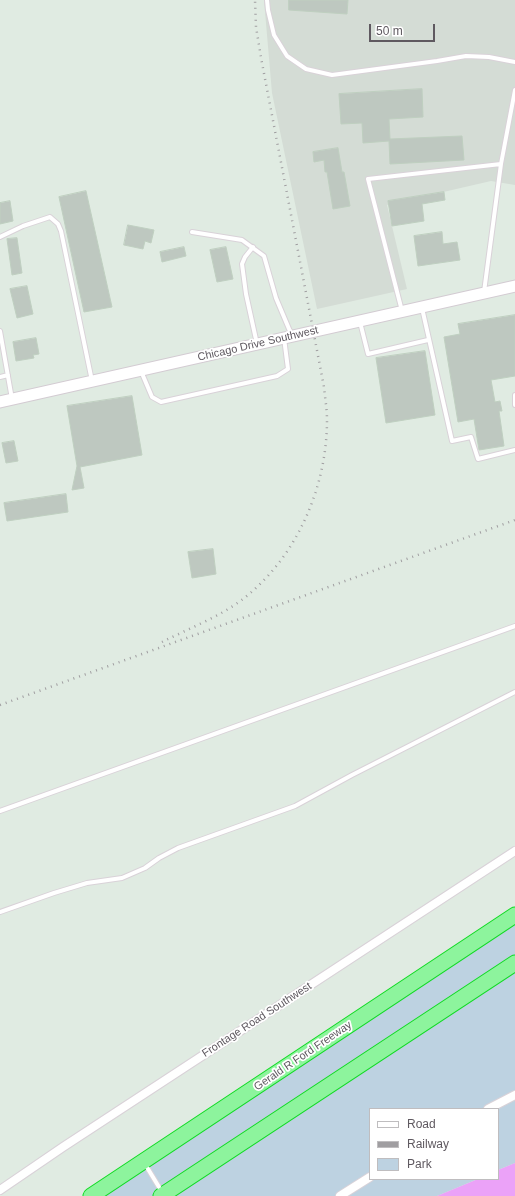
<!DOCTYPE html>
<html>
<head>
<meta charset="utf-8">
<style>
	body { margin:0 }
	#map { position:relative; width:515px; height:1196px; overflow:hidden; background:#e0ebe2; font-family:Helvetica,sans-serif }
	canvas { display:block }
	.legend { position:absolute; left:369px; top:1108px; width:130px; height:72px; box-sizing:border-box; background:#fff; border:1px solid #bfbdbf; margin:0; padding:5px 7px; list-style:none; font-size:12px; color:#5f5960 }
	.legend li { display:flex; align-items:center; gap:8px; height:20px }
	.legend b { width:20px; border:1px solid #bfbdbf }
	.scale { position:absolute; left:369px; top:24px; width:66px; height:18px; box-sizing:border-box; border:2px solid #5f5960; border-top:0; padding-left:5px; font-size:12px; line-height:14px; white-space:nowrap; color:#5f5960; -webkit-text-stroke:3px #fff; paint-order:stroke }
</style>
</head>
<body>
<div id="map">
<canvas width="515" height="1196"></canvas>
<ul class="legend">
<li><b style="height:5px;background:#fff"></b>Road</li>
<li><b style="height:5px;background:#a09ea1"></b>Railway</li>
<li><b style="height:11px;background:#bdd2e1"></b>Park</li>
</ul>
<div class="scale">50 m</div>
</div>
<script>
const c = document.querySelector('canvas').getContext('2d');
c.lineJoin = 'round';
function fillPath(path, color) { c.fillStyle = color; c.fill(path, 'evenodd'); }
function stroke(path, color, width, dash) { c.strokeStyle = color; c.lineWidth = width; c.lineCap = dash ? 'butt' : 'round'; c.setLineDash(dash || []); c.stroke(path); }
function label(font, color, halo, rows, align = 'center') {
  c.font = font + ' Helvetica,sans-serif'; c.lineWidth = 3.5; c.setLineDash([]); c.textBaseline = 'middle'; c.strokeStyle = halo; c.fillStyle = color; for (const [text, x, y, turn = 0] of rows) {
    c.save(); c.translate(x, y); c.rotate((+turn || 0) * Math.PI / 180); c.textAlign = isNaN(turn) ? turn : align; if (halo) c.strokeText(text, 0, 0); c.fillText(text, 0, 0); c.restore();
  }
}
const industrial = new Path2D(`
	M264,0h251v185l-24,-4 -104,24 20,84 -90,20 -45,-216z`);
const green = new Path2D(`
	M515,915v248l-17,7v-61h-128v70h108l-41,17h-346z`);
const water = new Path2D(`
	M515,1163v33h-78l41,-17h20v-9z`);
const building = new Path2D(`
	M289,0h59l-1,14 -58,-4z
	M422,89l1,28 -34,2 1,20 72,-3 2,24 -74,4 -1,-23 -26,2 -1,-20 -21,1 -2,-30z
	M338,148l4,24h2l6,34 -17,3 -6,-37h-2l-1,-12 -10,2 -1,-10z
	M86,191l26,116 -28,5 -25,-115z
	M444,192l1,8 -23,4 2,17 -32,5 -4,-25z
	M10,201l3,20 -13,3v-21z
	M128,225l26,5 -3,13 -6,-2 -2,8 -19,-4z
	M442,232l1,12 14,-2 3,18 -42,6 -4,-30z
	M17,238l5,35 -10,2 -5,-36z
	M184,247l2,9 -24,6 -2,-10z
	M226,247l7,32 -16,3 -7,-32z
	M27,286l6,28 -16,4 -7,-29z
	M515,315v61l-24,4 4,22 5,-1 2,10h-3l5,35 -25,4 -5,-31 -16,3 -14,-85 16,-3 -2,-10z
	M36,338l3,16 -6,1 1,3 -18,3 -3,-19z
	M425,351l10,64 -49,8 -10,-65z
	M132,396l10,59 -62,12 4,21 -12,2 5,-24 -10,-60z
	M14,441l4,20 -12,2 -4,-20z
	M66,494l2,18 -61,9 -3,-18z
	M213,549l3,25 -24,4 -4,-26z`);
const lane = new Path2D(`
	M267,0l1,10 6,25 13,21 19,13 26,6 105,-14 29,-5 23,1 26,5
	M501,164l14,-74
	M192,232l50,8 22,16 12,42 16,38
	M0,237l23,-11 27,-9 8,7 3,7 31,150
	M253,247l-8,10 -3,7 4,30 11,50
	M422,308l30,133 19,-4 7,22 37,-9
	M402,311l-34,-132 133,-15 -17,128
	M360,322l8,32 60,-14
	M0,331l12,68
	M141,371l11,26 9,5 116,-26 11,-7 -4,-31
	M0,377l8,-2
	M515,395v10
	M0,811l515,-185
	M0,912l54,-19 33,-10 35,-5 23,-10 14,-10 19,-10 117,-42 57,-31 163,-83
	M145,1164l17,28`);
const street = new Path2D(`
	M488,1109l27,-14
	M0,1190l63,-43 452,-296
	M340,1196l30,-19`);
const secondary = new Path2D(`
	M0,402l515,-116`);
const highway = new Path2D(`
	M91,1196l424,-281
	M161,1196l354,-233`);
const rail = new Path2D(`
	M162,642c26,-13 59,-26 81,-43 54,-42 84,-112 84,-179 0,-11 -2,-22 -3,-33l-62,-324 -6,-36 -1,-27
	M0,705l515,-185`);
const streetNames = [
	["Chicago Drive Southwest",258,344,-13],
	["Frontage Road Southwest",257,1020,-33],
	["Gerald R Ford Freeway",303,1056,-34]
];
fillPath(industrial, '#d4dcd5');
fillPath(green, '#bdd2e1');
fillPath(water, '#eba2f8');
fillPath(building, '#bec8c0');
stroke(building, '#bfcfc0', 1);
stroke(lane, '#d9d2d8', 6);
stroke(street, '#d9d2d8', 10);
stroke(secondary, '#d3cbd2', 13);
stroke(highway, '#10da23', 17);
stroke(lane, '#fff', 4);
stroke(street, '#fff', 8);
stroke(secondary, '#fff', 11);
stroke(highway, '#8df49d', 15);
stroke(rail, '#a09ea1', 2.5, [1, 5]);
label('11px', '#5f5960', '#fff', streetNames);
</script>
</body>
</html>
